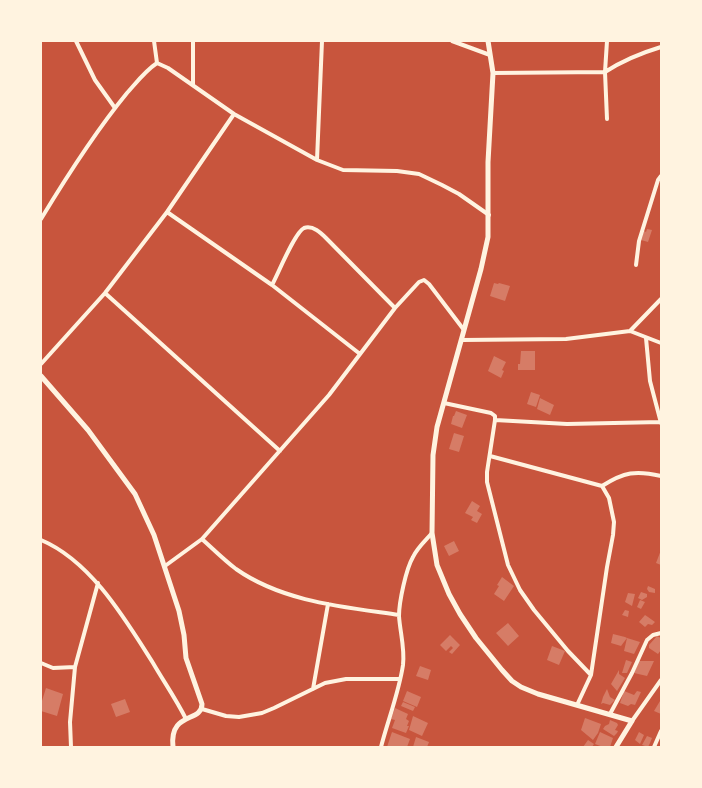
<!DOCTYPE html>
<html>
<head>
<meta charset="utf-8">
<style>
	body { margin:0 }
	#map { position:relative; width:702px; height:788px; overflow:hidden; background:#c8553d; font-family:Lora,serif }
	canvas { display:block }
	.frame { position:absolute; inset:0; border:42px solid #fff3e0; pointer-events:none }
</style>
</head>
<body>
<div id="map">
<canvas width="702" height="788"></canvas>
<div class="frame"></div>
</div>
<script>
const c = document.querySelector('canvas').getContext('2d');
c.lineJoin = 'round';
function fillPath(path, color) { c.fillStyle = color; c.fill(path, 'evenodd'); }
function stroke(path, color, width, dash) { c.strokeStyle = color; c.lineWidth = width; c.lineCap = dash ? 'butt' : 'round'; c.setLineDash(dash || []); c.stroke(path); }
const building = new Path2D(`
	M647,229l5,1 -4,12 -7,-2 3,-9 2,1z
	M494,283l4,1 1,-1 11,3 -5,15 -15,-5z
	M521,351h14v19h-17v-6h2z
	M494,356l12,6 -4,8 2,1 -3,7 -13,-7z
	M531,392l9,3 -4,12 -9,-3z
	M540,398l14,7 -4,10 -13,-6z
	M456,411l11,4 -5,13 -11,-4 2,-8h1z
	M454,433l10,3 -5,16 -10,-3z
	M472,501l8,5 -3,5 5,3 -5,9 -6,-3 2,-3 -8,-4z
	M454,541l5,10 -10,5 -5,-10z
	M661,550v15l-5,-2z
	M502,577l12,9 -10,15 -10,-7 5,-8 -2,-1z
	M648,586l7,3v4l-6,-1 -2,-3z
	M641,592l6,2v3l-5,3 -4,-2z
	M628,593l7,1 -3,12 -7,-4z
	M640,600l5,2 -4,7 -4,-2z
	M625,610l4,1 -1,6 -6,-2z
	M645,615l3,2 7,5 -3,3 -4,-1 -3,3 -6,-5z
	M508,623l11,13 -11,10 -12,-13z
	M613,634l12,3 2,1 -6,8 -10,-3z
	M450,635l10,10 -8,9 -3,-2 4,-4 -2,-2 -5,5 -6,-6z
	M657,636l4,2v12l-3,4 -9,-6v-3z
	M627,638l13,4 -6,12 -10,-3z
	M552,646l13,5 -6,14 -12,-5z
	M626,660l6,2 -5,11h-5z
	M639,661h15l-7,15 -13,-3z
	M420,666l11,4 -3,10 -12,-4z
	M619,670v4l6,4 -8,13 -6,-7z
	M46,688l17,6 -6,22 -16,-5v-7z
	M607,689l3,8 5,3 -5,5 -7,-2 -2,1 2,-7z
	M407,691l14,6 -4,10 -14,-6z
	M624,691l10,4 3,-4 4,1 -6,13 -4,-1 -3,2 -8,-3z
	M125,699l5,13 -14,5 -5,-13z
	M660,701h1v13l-7,-3z
	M403,702l12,5 -2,4 -12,-5z
	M395,708l13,6 -2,5 3,2 -2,5h2l-3,7 -14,-5 3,-8 -4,-1z
	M413,716l15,7 -6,13 -13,-6z
	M585,718l16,6 -3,9 -5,7 -12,-10z
	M610,720l7,3 1,2 -3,5 3,1 -1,2 -3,3 -11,-7 2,-3 4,-2z
	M392,732l18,7 -3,8h-20z
	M600,732l13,6 -3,9h-7l-8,-3z
	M639,732l5,3 -4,9 -5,-4z
	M647,736l5,2 -2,5 -2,4 -6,-2z
	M416,737l13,5 -2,5h-14z
	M588,740l6,4 -2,3h-9z`);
const minor = new Path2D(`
	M76,41l19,39 20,28
	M154,41l3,22
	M452,41l38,14
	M605,72c17,-11 36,-19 56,-25
	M605,72l2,-31
	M493,73l112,-1 2,47
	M193,85v-44
	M317,160l5,-119
	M167,212l105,73 88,69
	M41,219c26,-43 54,-87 86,-126 9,-10 18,-22 30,-30l11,5 66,46 83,46 26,10 54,1 22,3 23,11 17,9 30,21
	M636,265l3,-24 19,-61 3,-4
	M272,285c6,-11 23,-53 32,-57 9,-3 17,5 22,10l69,70
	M105,293l175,158
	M630,331l31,-32
	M646,338l4,43 11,42
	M462,340l104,-1 64,-8 31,12
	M41,364l64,-71 62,-81 67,-98
	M444,403l47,10 4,3v4l-8,52v10l21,83 12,25 14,20 34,41 23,24
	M495,420l72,4 94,-2
	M490,456l112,30c22,-14 34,-16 59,-10
	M202,539c11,10 22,21 34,30 47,33 108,38 163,46
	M41,540c50,21 84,79 112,123 11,19 23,36 33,56
	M165,566l37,-27 127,-144 66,-87 24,-26 5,-2 5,4 35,46
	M41,663l12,5 22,-1 23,-84
	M313,689l15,-85
	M577,705l14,-30 16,-108 6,-32 1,-13 -5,-24 -7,-12
	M202,709l24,7 13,1 23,-4 12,-5 51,-25 21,-4h54
	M610,714l22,-41 15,-33 6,-5 8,-2
	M632,721l29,-41
	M71,747l-1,-25 5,-55
	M381,747c7,-27 18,-55 22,-82 2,-17 -3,-33 -4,-49 0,-14 7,-47 14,-59 4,-9 12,-16 19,-24
	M654,747l7,-16`);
const tertiary = new Path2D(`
	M488,41l5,32 -5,89v75l-7,32 -44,158 -4,28 -1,78 5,32 12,29 11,20 16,24 26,32 10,11 9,6 17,7 94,27 -16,26
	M41,376l47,54 47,64 19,41 25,76 5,24 2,23 16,46c0,19 -33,7 -29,43`);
fillPath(building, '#d67c66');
stroke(minor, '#fff3e0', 4);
stroke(tertiary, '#fff3e0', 5);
</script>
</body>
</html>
